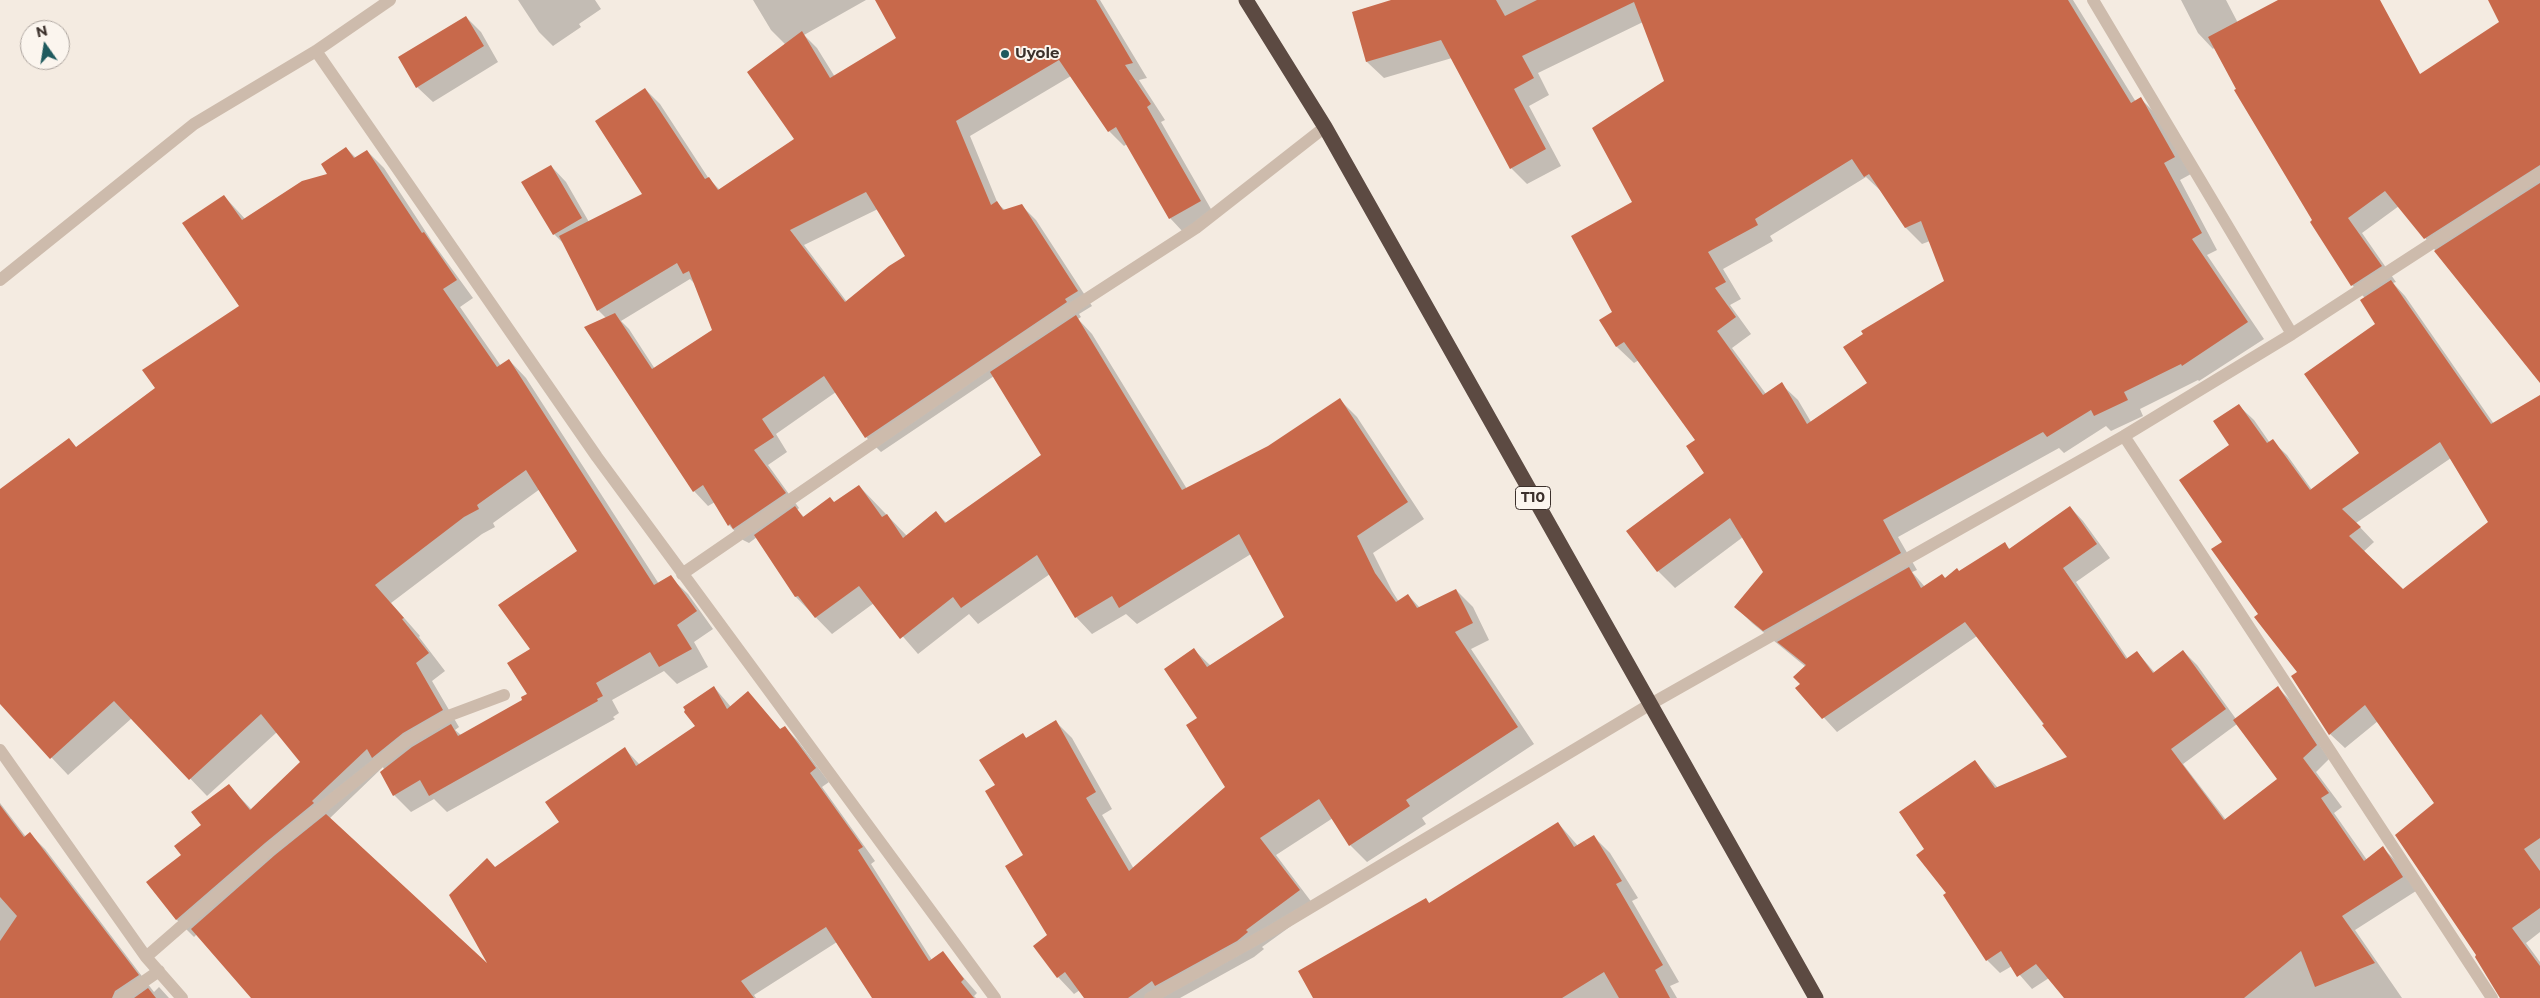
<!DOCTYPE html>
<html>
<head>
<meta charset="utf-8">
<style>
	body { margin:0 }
	#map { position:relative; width:2540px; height:998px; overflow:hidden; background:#f4ebe1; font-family:Montserrat,sans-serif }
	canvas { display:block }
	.north { position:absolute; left:20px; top:20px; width:50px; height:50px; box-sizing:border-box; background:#fbf5ee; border:1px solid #aea6a0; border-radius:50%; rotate:347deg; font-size:14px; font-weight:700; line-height:20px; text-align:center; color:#3b302b }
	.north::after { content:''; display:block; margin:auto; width:18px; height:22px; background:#1f5a5e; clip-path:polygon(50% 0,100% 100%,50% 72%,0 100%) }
</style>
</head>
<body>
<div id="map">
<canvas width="2540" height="998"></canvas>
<div class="north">N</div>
</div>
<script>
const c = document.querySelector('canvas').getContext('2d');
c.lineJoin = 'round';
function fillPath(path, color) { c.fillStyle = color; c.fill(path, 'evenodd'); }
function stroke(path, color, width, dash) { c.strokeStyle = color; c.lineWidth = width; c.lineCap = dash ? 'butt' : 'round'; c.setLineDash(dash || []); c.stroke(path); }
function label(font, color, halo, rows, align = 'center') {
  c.font = font + ' Montserrat,sans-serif'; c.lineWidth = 4; c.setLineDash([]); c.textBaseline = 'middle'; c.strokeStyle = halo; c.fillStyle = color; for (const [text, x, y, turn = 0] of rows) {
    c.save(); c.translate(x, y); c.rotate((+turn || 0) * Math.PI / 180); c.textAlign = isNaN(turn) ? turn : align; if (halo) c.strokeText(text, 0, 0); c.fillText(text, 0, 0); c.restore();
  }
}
const shadow = new Path2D(`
	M518,0h77l6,9 -22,15 2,3 -28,19 -14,-14z
	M753,0h113l-62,35 13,13 18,29 63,-38 -21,-39h223l47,78 -8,2 26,40 -4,2 54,94 -31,17 -14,-15 -43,-74 -3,2 -15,-15 -38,-55 -101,60 28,68 7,6 16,-5 15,15 56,86 -13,8 2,3 -3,2 14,15 95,155 81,-42 72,-47 17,17 67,102 -51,34 19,38 7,11 9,-7 12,13 36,-18 17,17 16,33 -18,9 63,95 -112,74 4,6 -59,38 -17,-17 -17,-27 -57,37 40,53 -54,39 2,2 -10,8 -74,41h-95l-5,-8 -6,4 -16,-17 -9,-41 -24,-81 -28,-69 26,-51 4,4 29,-17 16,16 40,71 -10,6 32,54 92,-82 -28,-69 -5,-69 18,17 75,-48 -35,-64 -114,70 -11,-10 -34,20 -16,-17 -26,-43 -72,50 -9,-10 -51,40 -44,-51 -42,31 -36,-37 -39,-60 -8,6 -6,-3 -14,-15 -14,-23 -7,4 -14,-15 -88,-173 -8,-8 -32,-64 -12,-12 -3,-68 15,16 23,40 55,-28 1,-105 15,15 49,75 11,11 76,-51 -10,-94 -15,-15zM878,209l29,48 -60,45 -43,-57zM690,279l6,6 17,45 -58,39 -26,-40 -8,-8zM994,376l48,79 -95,68 -11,-10 -29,23 -48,-50 -24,17 -30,15 -8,-8 2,-2 -31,-43 19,-13 -11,-18 60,-42 30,45 15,15z
	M1395,0h678l63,102 5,-3 16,16 34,59 -11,6 37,70 -10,5 57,84 -65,42 -1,-1 -58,29 3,7 -32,15 -5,-5 -42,27 -5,-5 -161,89 19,33 -5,2 13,15 34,-15 45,-28 6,5 60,-42 13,14 27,37 -34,24 52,77 9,-7 18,21 28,-22 14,14 39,54 42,-31 13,13 38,58 -13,13 26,35 -8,6 33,47 15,-13 14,14 20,30 -61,39 47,68h-337l-16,-20 -17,11 -20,-23 -12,7 -13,-13 -40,-67 -21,-44 49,-87 23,26 71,-30 -92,-122 -140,96 -40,-44 4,-4 5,-17 -54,-44 -16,-16 29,-34 -22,-36 -68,51 -17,-17 -30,-39 78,-58 -9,-34 -58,-80 -5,3 -17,-16 -16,-27 13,-8 20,-109 32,-121 -23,-60 -105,51 11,22 -20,11 32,60 -34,18 -16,-16 -59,-110 -68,20 -17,-16 -14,-50zM1866,177l16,15 24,36 16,16 8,-3 16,41 -77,101 -58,39 -13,-22 -17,-16 -15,10 -34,-46 19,-14 -21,-29 11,-6 -18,-30 50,-28 -3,-5zM2237,724l42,55 -53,41 -43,-56z
	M2181,0h45l12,23 43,-23h43l72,135 105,-112 -11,-23h50v378l-141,-172 -37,27 34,49 -3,1 12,13 89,128 46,-27v535l-14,11 14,19v36h-39l-23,-42 -43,-152 -57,-83 -33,27 -15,-14 -31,-62 -39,-58 -37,-72 8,-97 8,-39 15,14 16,23 2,-2 15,14 25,35 48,-36 17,-129 -12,-27 -13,-13 -137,-238 -2,2 -15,-16zM2451,458l38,64 -86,69 -40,-39 11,-10 -18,-19z
	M466,17l15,15 17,30 -65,40 -16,-15z
	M346,148l10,10 11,-7 17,17 49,75 40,55 -13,9 41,59 8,-6 17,18 133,206 11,-7 18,17 25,35 -19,13 14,25 -31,17 -13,-13 -52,29 7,13 -6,4 2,2 -168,93 -13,-13 -23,13 -17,-17 -11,-28 -54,52 161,149 5,-100 66,-46 64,-73 15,16 57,-38 17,-40 17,20h30l20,23 4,-2 13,13 31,41 -7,5 53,74 -4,3 61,96 10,-7 35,40 -3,3 2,2h-103l-36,-56 -83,53 2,3h-503l-56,-64 -3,3 -17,-17 -29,-38 35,-26 46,-70 23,24 50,-48 -25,-30 -70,64 -75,-78 -64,57 -68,-72v-213l77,-42 79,-59 85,-83 -17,-110 22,24 83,-45zM540,489l39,62 -47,98 -4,46 -4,5 -63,35 -6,-5 4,-3 -27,-46 13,-10 -26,-34 1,-1 -29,-33 91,-69 13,-7 -2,-4z
	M0,803l26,34 4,-3 15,15 109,143 5,-5 10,11h-169z
	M1558,823l20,23 16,-9 16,16 28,45 -6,3 47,81 -9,4 7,12h-363l112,-98 4,4z`);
const building = new Path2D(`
	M875,0h221l37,63 -8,2 26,39 -4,3 54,94 -32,18 -53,-92 -8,5 -49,-72 -103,61 35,84 6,-4 6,9 19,-6 56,87 -13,8 2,3 -202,136 -41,-62 -62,43 12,18 -20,13 32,43 -53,36 -3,-5 -2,2 -25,-41 -10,7 -109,-165 31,-14 37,56 60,-39 -23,-59 -6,3 -6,-11 -80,48 -38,-75 83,-42 -47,-73 50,-33 60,91 4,-2 9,13 76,-51 -47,-67 55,-41 28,47 66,-40zM866,192l39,64 -16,10 -44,36 -55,-72z
	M1391,0h105l9,16 32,-16h531l63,103 10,-6 34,60 -11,6 38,70 -10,6 56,83 -66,44 -1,-2 -57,28 4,8 -34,16 -3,-6 -44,27 -4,-5 -160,88 18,33 -138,78 -29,-24 29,-35 -33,-54 -73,54 -31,-41 78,-58 -18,-27 9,-6 -71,-98 -8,5 -17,-27 13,-8 -41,-76 61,-34 -40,-74 72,-47 -30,-79 -112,54 12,22 -20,11 32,60 -36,20 -69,-129 -75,22 -14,-50zM1852,159l12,18 5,-3 36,54 16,-7 23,60 -83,50 2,3 -20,13 24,36 -60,41 -25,-42 -19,13 -46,-64 19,-14 -21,-29 11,-6 -18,-30 50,-27 -3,-6z
	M2278,0h102l40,74 79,-52 -11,-22h52v165l-116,74 -39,-48 -37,27 34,48 -31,20 -41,-64 2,-2 -78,-130 2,-1 -28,-52z
	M466,16l18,30 -68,42 -18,-31z
	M346,147l8,11 13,-8 55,83 2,-1 33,48 -14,9 54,78 12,-8 145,226 17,-10 26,36 -20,14 15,24 -33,18 -9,-15 -54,31 7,13 -6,3 1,2 -169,95 -9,-16 -27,16 -13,-24 32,-25 39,-23 7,12 64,-36 -1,-3 6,-3 -20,-31 23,-14 -32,-44 79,-54 -51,-81 -49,35 2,4 -15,8 -89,68 29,33 -2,1 27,34 -13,10 27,47 -40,23 -31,25 -5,-9 -55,52 2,2 -49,40 -89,77 -30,-38 35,-27 -7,-9 27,-21 -10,-13 38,-28 21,26 50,-48 -39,-48 -72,66 -75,-79 -64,58 -50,-55v-215l69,-51 7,9 79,-59 -13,-18 97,-64 -57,-83 42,-28 18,25 60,-39 25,-7 -6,-10z
	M551,165l31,53 -29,17 -32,-53z
	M2540,183v200l-106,-132z
	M2391,280l100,144 49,-29v443l-16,11 16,22v37l-28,20 28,38v32h-40l-25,-41 1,-2 -81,-120 39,-32 -69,-98 -36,30 -38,-59 6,-4 -43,-55 4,-3 -47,-65 11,-7 -43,-62 50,-35 -16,-24 26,-17 28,39 6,-4 37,51 49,-37 -55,-79 71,-50 -15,-24zM2440,442l48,80 -85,67 -54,-53 12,-9 -19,-18z
	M1076,315l106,175 86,-44 72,-48 68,104 -51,34 18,37 21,29 12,-8 9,14 39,-19 17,34 -18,9 63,95 -112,73 4,6 -61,40 -30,-47 -59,39 40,52 -54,40 2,2 -11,9 -82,45 -3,-5 -24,17h-44l-19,-26 -8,6 -24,-32 14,-11 -42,-69 18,-11 -38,-64 10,-6 -16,-25 44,-27 3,5 30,-18 40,72 -10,6 43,73 96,-84 -39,-62 11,-7 -33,-49 30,-21 13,19 77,-50 -45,-83 -120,74 -7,-12 -37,22 -38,-63 -76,53 -8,-11 -53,42 -41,-53 -44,32 -17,-22 -3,1 -41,-62 41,-29 8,11 27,-20 4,5 25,-17 23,32 5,-3 16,24 33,-27 9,12 96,-68 -51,-83z
	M2070,506l27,38 -34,24 63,91 11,-8 16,22 30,-23 43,59 -55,40 53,71 53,-41 -44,-59 45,-34 39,59 -14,13 26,35 -8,5 43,63 19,-15 20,31 -61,39 33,47 -60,24 -14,-36 -57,47h-180l-28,-34 -19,13 -16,-26 -15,10 -43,-66 3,-2 -30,-38 8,-6 -25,-37 76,-52 20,28 72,-31 -25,-32 2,-1 -79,-102 -143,97 -27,-31 5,-4 -7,-7 13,-12 -29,-23 132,-75 12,21 21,-14 3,4 12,-10 2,3 46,-29 4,7z
	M714,686l13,23 21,-18 32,38 5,-3 31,42 -6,5 53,74 -5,3 71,111 14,-10 21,28 -3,3 13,16h-102l-46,-71 -85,54 13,17h-503l-60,-69 84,-74 51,-41 161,149 -38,-68 38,-37 8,9 64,-45 -14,-20 80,-55 11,19 59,-40 -11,-14 1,-2 -2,-3z
	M0,805l24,32 6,-5 109,143 -24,16 -3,7h-112v-57l17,-25 -17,-19z
	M1558,822l16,25 20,-12 28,46 -6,3 47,81 -8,5 15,28h-51l-15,-26 -42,26h-249l-15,-27 128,-73 3,5z
	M148,988l8,10h-22z`);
const street = new Path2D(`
	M2093,0l199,334
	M316,51l281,406 398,541
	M0,280l194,-156 122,-73 74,-51
	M2124,436l368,562
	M682,574l335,-230 179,-116 129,-101
	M0,750l146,207 36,41
	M146,957l124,-108 137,-109 41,-24 56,-21
	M120,998l39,-27
	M1150,998l123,-68 376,-225 475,-269 168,-102 248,-161`);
const highway = new Path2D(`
	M1246,0l79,127 491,871`);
const markers = [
	[1005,54,5,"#1f5a5e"]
];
const shields = [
	[1533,498,35]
];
const shieldNames = [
	["T10",1533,498]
];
const poiNames = [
	["Uyole",1015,54]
];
fillPath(shadow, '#0003');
fillPath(building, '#c8694b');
stroke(street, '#cdbbac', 12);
stroke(highway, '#5c4a42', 15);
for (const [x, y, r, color] of markers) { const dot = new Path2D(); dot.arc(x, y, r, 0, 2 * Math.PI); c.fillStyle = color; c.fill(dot); stroke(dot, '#fbf5ee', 2); }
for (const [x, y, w] of shields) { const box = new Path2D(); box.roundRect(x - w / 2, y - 11.5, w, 23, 4); c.fillStyle = '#fbf5ee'; c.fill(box); stroke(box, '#3b302b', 1); }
label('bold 14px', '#3b302b', null, shieldNames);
label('bold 15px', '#3b302b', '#fbf5ee', poiNames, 'left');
</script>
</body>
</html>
